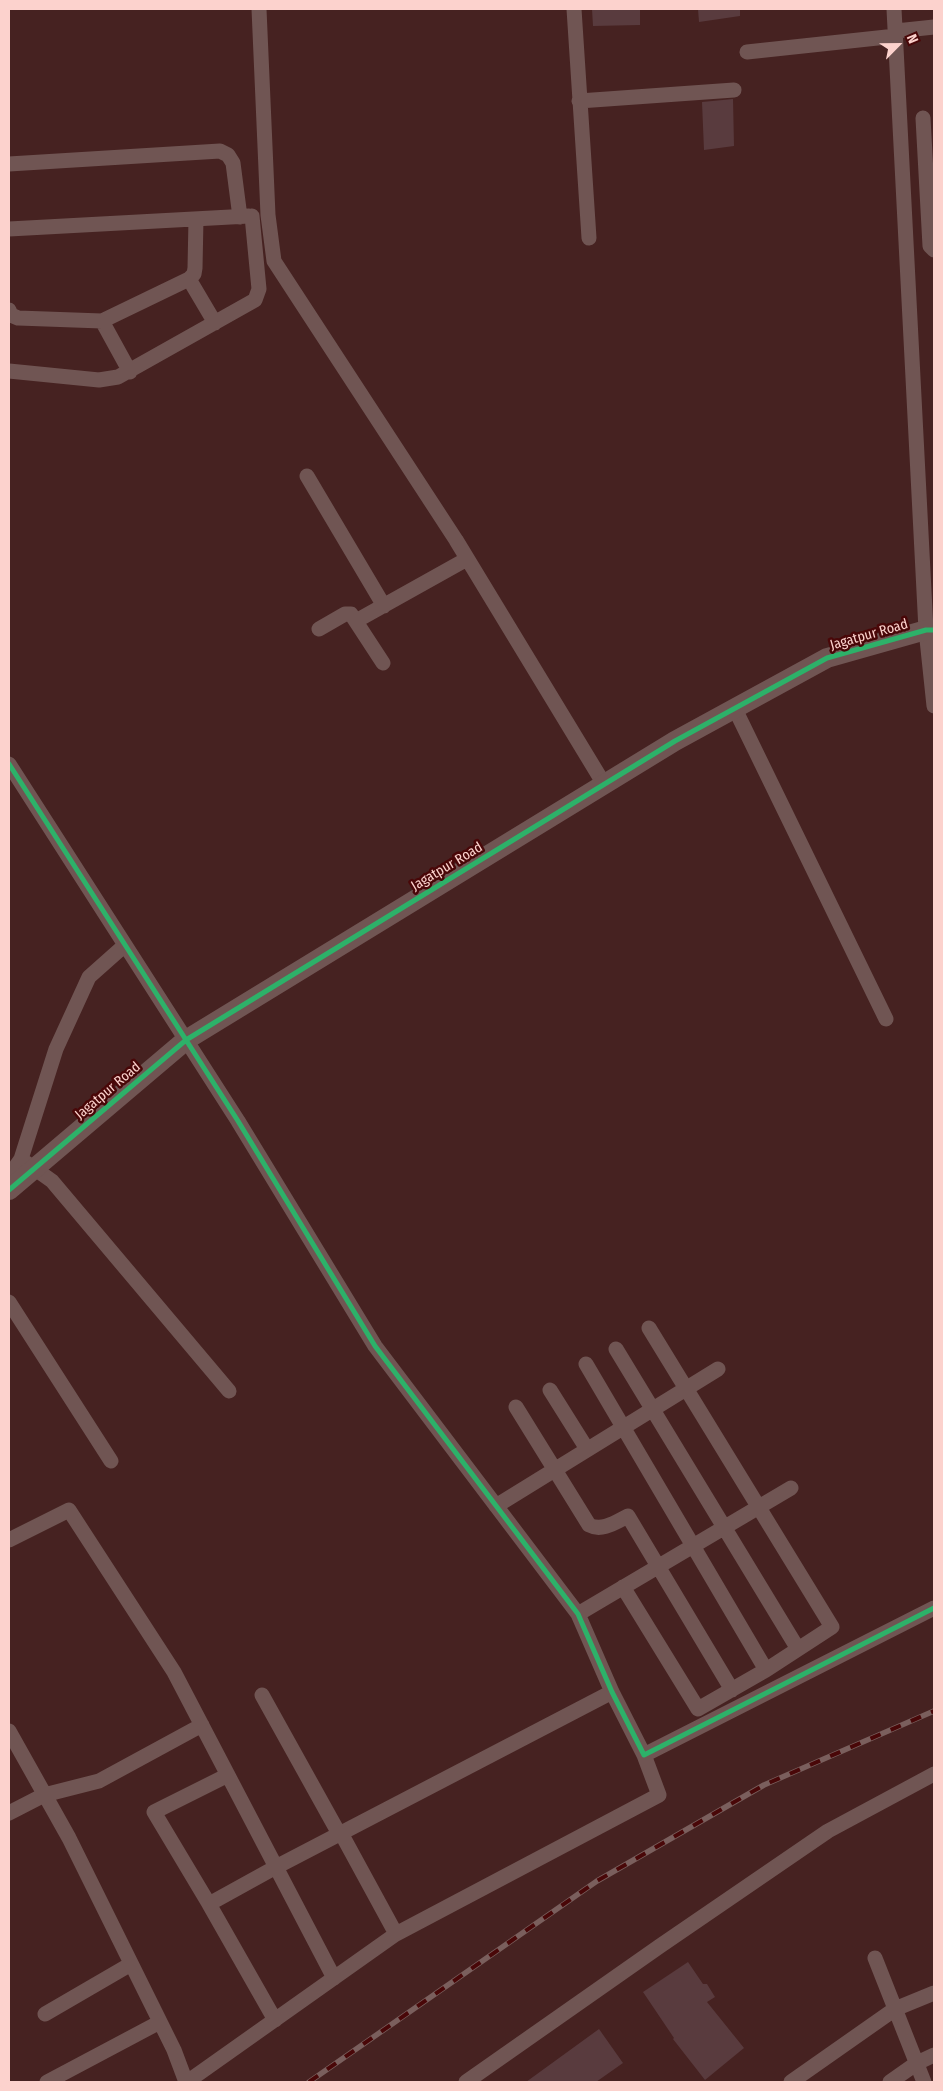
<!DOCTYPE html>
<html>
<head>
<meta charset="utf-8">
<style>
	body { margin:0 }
	#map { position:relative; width:943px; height:2091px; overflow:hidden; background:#462221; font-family:"Fira Sans Condensed",sans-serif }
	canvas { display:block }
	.frame { position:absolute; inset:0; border:10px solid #fcd2cd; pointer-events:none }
	.north { position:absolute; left:873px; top:20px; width:50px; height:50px; -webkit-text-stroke:4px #490708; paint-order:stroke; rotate:67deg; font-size:14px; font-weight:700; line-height:20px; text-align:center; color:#fcd2cd }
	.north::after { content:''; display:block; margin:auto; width:18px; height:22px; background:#fcd2cd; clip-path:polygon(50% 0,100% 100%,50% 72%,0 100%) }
</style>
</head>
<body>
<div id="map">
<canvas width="943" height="2091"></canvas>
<div class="frame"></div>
<div class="north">N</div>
</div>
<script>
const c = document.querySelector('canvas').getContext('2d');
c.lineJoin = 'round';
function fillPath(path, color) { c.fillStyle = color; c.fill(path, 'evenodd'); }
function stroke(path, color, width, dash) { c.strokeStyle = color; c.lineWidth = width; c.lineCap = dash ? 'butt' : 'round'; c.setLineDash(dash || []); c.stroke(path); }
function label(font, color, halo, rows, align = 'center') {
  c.font = font + ' "Fira Sans Condensed",sans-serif'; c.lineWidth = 5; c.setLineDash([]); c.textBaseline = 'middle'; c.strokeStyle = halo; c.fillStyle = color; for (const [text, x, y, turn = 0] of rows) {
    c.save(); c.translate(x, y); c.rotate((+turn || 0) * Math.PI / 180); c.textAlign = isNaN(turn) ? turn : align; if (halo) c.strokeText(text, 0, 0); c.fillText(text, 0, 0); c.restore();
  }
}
const building = new Path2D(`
	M592,9h48v16l-47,1z
	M698,9h42v7l-41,6z
	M733,99l1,47 -30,4 -2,-48z
	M688,1962l15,22h4l8,13 -8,5 37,46 -39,32 -32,-41 1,-1 -31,-46z
	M599,2029l24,34 -27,19h-70z`);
const minor = new Path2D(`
	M259,9l9,206 6,46 182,279 148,244
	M574,9l15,229
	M894,9l32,621 8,76
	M896,31l38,-4
	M747,52l149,-16
	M579,101l155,-11
	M923,118l7,128 4,4
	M9,164l211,-13 8,4 5,8 7,54
	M9,229l240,-13
	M189,279l26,44
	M9,310l2,5 7,3 84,3 87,-42 5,-5 1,-6 1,-49
	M102,321l28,51
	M9,371l90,9 19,-3 137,-77 4,-11 -7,-73
	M307,476l77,130
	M356,621l111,-62
	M319,629l26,-15h6l32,49
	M735,709l151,310
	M9,764l229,357 137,225 203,268 34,78 32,63 290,-147
	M21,1159l31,22 177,210
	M9,1176l12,-17 35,-110 33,-72 36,-32
	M9,1302l102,159
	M616,1349l182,300
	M586,1364l180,306
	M550,1390l37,59
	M516,1407l73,118c13,7 27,-3 39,-9l104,174
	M496,1506l222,-137
	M9,1540l60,-30 105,162 160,306
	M623,1587l75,122 68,-39 66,-43 -183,-299
	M578,1614l213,-126
	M262,1695l75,135 4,3 55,101
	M9,1731l60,107 105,212 12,32
	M228,1775l-74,37 55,92 67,-37 336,-175
	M9,1813l35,-18 55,-14 103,-56
	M209,1904l66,116
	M875,1958l49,124
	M45,2014l86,-50
	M47,2082l113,-60
	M187,2082l209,-148 263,-139 -15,-40
	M466,2082l194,-136 168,-115 106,-57
	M791,2082l104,-73 39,-16
	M890,2082l27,-19 17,-8`);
const tertiary = new Path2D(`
	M9,1190l177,-150 489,-299 152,-83 99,-28h8`);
const rail = new Path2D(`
	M309,2082l288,-201 167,-96 170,-74`);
const cycleway = new Path2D(`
	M9,764l229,357 137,225 203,268 34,78 32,63 290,-147
	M9,1190l177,-150 489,-299 152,-83 99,-28h8`);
const streetNames = [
	["Jagatpur Road",869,635,-16],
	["Jagatpur Road",447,867,-31],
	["Jagatpur Road",108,1091,-40]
];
fillPath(building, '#593b3e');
stroke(minor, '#705553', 15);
stroke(tertiary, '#705553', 20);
stroke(rail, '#7a5f5d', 5.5);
stroke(rail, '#490708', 4, [11]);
stroke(cycleway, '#2db169', 5);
label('14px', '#fcd2cd', '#490708', streetNames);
</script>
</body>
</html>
